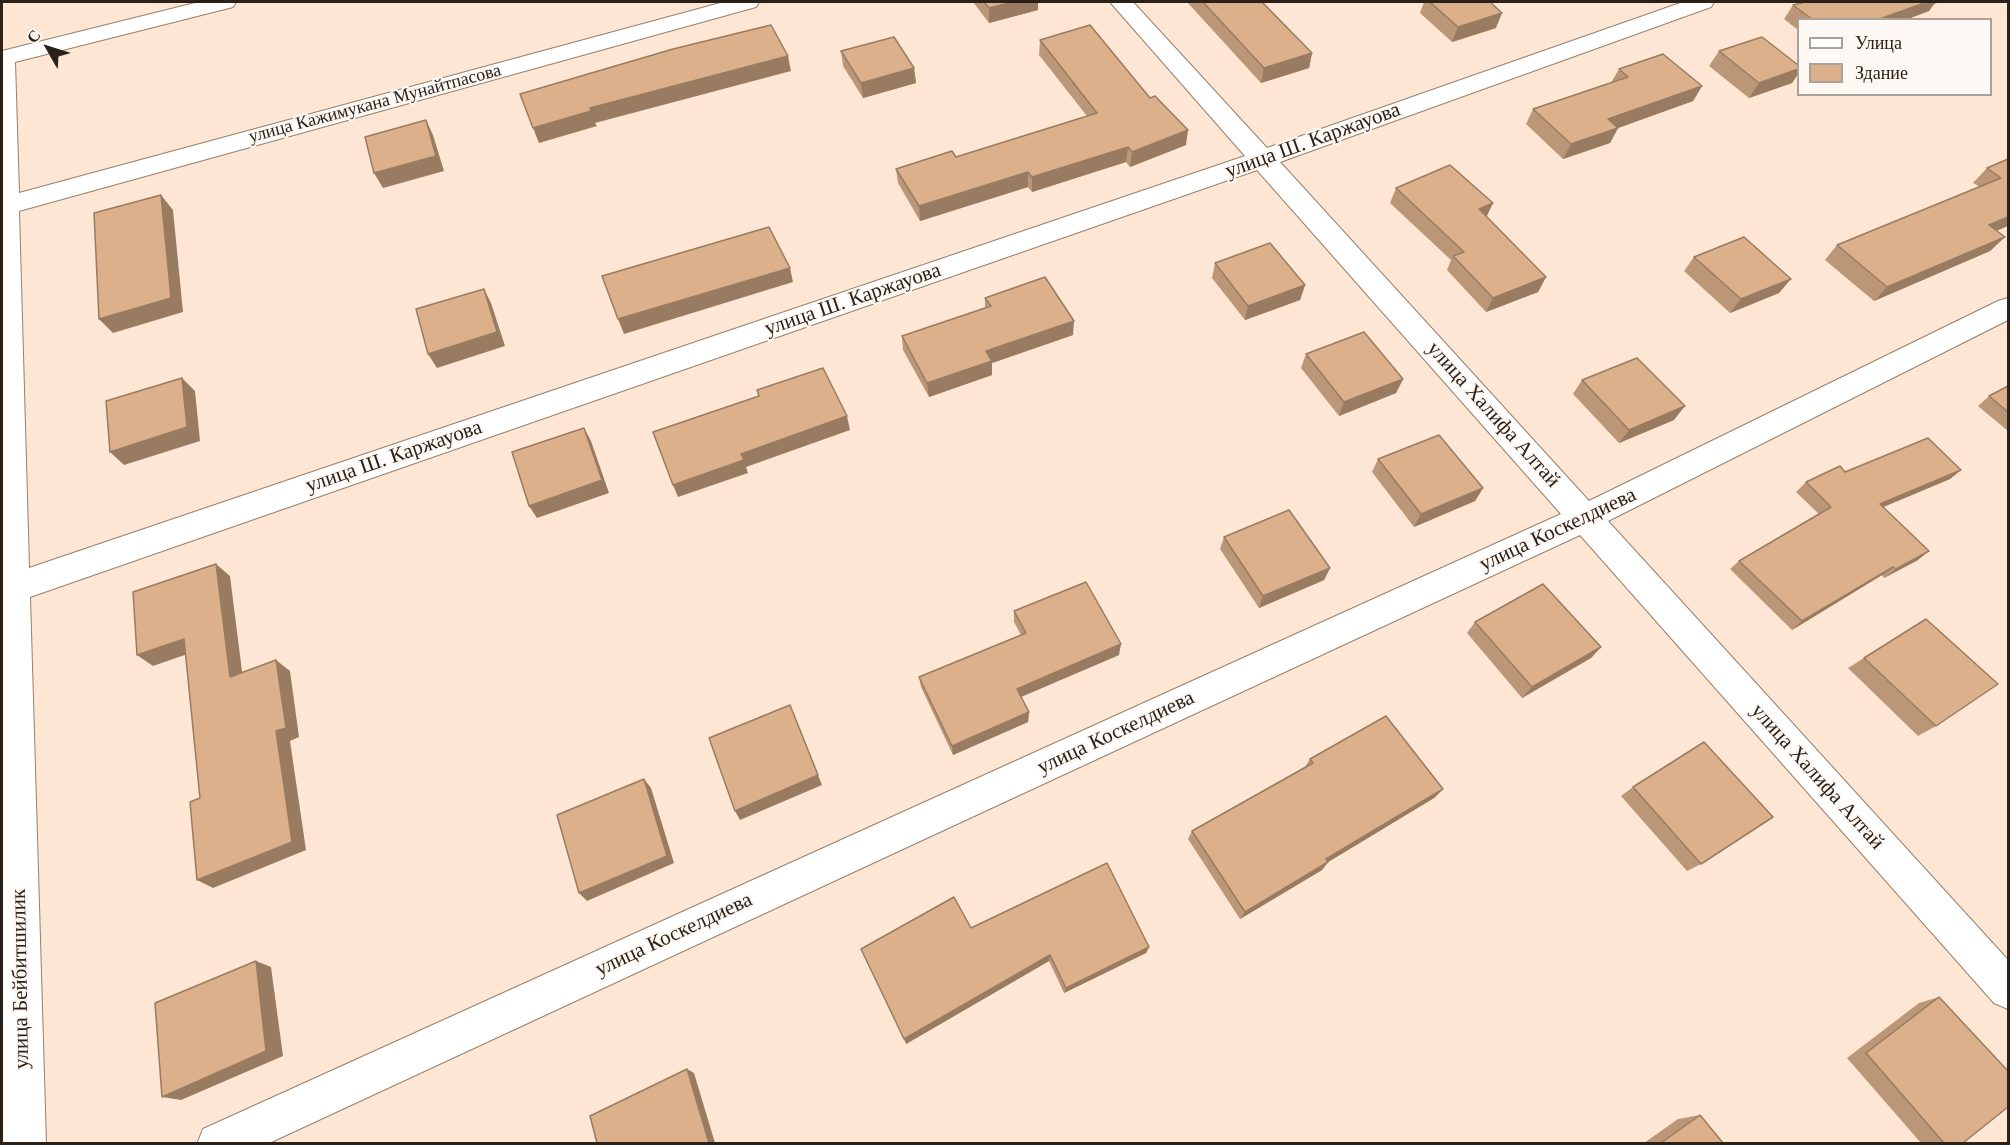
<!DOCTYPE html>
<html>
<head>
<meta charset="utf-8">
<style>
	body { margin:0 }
	#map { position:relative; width:2010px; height:1145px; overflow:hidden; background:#fde7d4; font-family:"Times New Roman",serif }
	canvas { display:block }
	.frame { position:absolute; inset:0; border:3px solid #2b2118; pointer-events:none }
	.legend { position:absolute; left:1797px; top:18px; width:195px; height:78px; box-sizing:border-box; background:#fdf8f3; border:2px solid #a9a29b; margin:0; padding:8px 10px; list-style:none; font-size:18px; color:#2b2118 }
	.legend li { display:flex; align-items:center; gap:12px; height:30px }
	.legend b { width:30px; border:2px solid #a9a29b }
	.north { position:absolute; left:18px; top:18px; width:60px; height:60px; -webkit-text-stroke:4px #fdf8f3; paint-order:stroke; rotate:309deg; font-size:16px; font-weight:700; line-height:24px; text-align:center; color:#2b2118 }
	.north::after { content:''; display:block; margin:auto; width:21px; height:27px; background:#2b2118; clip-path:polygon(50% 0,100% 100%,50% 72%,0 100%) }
</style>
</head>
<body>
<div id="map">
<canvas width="2010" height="1145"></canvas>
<div class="frame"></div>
<ul class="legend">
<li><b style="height:8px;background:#fff"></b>Улица</li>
<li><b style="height:16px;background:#dbb08a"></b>Здание</li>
</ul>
<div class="north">С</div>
</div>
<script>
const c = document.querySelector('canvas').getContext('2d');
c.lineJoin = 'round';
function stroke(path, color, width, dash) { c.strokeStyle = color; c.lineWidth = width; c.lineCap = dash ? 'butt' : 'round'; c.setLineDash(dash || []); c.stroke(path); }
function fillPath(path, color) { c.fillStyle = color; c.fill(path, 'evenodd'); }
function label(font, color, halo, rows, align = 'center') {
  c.font = font + ' "Times New Roman",serif'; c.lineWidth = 4.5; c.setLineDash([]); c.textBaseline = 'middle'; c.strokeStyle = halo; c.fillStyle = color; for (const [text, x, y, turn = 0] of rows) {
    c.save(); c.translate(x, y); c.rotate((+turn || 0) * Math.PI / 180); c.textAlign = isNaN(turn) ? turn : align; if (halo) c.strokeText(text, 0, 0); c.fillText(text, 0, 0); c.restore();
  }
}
const minor = new Path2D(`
	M199,2h37l-3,5 -218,55 4,131 705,-191h35l-3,5 -737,204 10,357 1216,-412 -135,-154h23l134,146 416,-146h31l-3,5 -431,155 309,339 409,-200 10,-3v22l-400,201 400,439v49l-14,-6 -414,-468 -1313,609h-70l6,-15 1358,-615 -304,-344 -1227,427 16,547h-44v-1093z`);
const wall = new Path2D(`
	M973,2h65v8l-49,13z
	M1187,2h75l50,51 -3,15 -48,15z
	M1424,2h66l6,26 -44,14 -32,-29z
	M1934,4l-5,7 -24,9h-107v10l-14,-11 9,-14z
	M1040,40l146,105 -56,22 -4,-5 -94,30 -4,-5 -108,34 -22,-38 -2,-14 60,-12 131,-41 -48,-61z
	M841,51l73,17 2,15 -53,15 -20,-32z
	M1719,51l79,14v9l-6,9 -43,15 -40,-32z
	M1619,69l83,17 -9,15 -75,27 -8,15 -47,16 -37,-35 7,-15 78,-26z
	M2008,159l-11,72 8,6 -15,14 -116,50 -49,-41 12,-15 143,-58 -7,-4 14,-15z
	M1396,188l90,29 60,60 -8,15 -52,20 -39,-42 4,-10 -61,-57z
	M1694,257l85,36 -49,20 -46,-42z
	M1215,263l90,22 -5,15 -55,20 -33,-42z
	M985,298l88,37 -81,28v12l-63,22 -26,-47 -1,-14 83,-28z
	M1306,354l97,25 -7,14 -57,23 -38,-48z
	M1582,380l92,40 -55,23 -46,-49z
	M2008,386v45l-30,-25 11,-10z
	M1378,459l105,29 -8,13 -61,26 -42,-55z
	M1961,470l-11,9 -67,28 35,53 -34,18 -2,-3 -90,55 -62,-61 9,-8 80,-47 -23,-22 10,-10 39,-10z
	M1224,537l106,31 -6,12 -65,28 -39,-59z
	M1014,611l105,44 -98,42 8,15 -1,10 -75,33 -32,-68 -2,-10 102,-42 -7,-13z
	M1475,622l126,25 -10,11 -69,40 -55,-65z
	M1864,658l72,68 -18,10 -70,-68z
	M1310,759l133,30 -9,9 -106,64 -6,8 -82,49 -52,-80 4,-8 113,-64z
	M1633,787l68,77 -14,7 -66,-75z
	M971,928l178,19 -3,6 -82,40 -15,-32 -143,83z
	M1939,997l24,146h-42l-74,-85 72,-55z
	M1700,1115l23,28h-79l34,-24z`);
const shadedWall = new Path2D(`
	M1013,2h25v8l-49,13v-15z
	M1927,2h13l-6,2 -5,7 -24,9h-28z
	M1502,13l-6,15 -44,14 6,-15z
	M1312,53l-3,15 -48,15 3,-15z
	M788,56l3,15 -196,52 2,3 -58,17 -6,-15 57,-20z
	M914,68l2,15 -53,15 -2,-15z
	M1798,69v5l-6,9 -43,15 10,-15z
	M1702,86l-9,15 -75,27 -8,15 -47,16 8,-15 37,-25z
	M426,120l7,15 11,36 -61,17 -9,-15z
	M1188,130l-2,15 -56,22 2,-15z
	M1128,147l-2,15 -94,30v-15z
	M1028,172v15l-108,34 -1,-15z
	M161,195l12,15 10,102 -70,21 -14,-14z
	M1493,203l-7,15 -7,-9z
	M2008,217v9l-33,14 14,-15z
	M2005,237l-15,14 -116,50 13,-14z
	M790,268l3,14 -169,52 -6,-15z
	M1546,277l-8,15 -52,20 7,-14z
	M1791,279l-12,14 -49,20 11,-14z
	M1305,285l-5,15 -55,20 3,-14z
	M484,289l7,14 14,43 -68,22 -9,-14z
	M1074,321l-1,14 -81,28v12l-63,22 -2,-14 59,-32z
	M182,378l13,13 5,50 -76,24 -14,-13z
	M1403,379l-7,14 -57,23 5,-14z
	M1685,406l-11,14 -55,23 10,-13z
	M847,416l3,14 -104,37 2,6 -70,24 -5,-12 68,-31z
	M584,428l7,13 18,52 -72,25 -8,-12z
	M1961,470l-11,9 -81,34 11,-9z
	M1483,488l-8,13 -61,26 7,-13z
	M1929,551l-11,9 -34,18 12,-9z
	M216,564l14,12 14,111 -14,-10z
	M1893,567l-11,8 -90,55 10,-9z
	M1330,568l-6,12 -65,28 4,-12z
	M184,639l15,11 -46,16 -16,-11z
	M1121,644l-2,11 -103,44 1,-10z
	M1601,647l-10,11 -69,40 10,-11z
	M276,660l14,11 9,66 -9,4 16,109 -93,38 -16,-8 79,-149z
	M1029,712l-1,10 -75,33 -1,-9z
	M818,775l4,10 -82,35 -5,-9z
	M644,779l7,9 23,75 -87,38 -8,-8z
	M1443,789l-9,9 -114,69 6,-8z
	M1328,862l-6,8 -82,49 5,-7z
	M1149,947l-3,6 -82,40 2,-5z
	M1050,955l-1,6 -143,83 -2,-5z
	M256,961l15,6 12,89 -102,44 -19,-3z
	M687,1069l7,4 21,70h-6z`);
const building = new Path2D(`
	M984,2h29l-24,6z
	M1203,2h59l50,51 -48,15z
	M1430,2h60l12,11 -44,14z
	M1805,2h122l-50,18h-64l-20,-15z
	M771,25l17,31 -198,52 1,3 -58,17 -13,-34 153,-45z
	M1090,25l60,73 5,-2 33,34 -56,22 -4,-5 -96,30 -4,-5 -109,34 -23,-37 56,-18 4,6 141,-44 -57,-73z
	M894,37l20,31 -53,15 -20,-32z
	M1762,37l36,28v4l-39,14 -40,-32z
	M1663,54l39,32 -94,33 10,9 -47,16 -38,-35 95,-32 -9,-8z
	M426,120l10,36 -62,17 -9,-36z
	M2008,159v58l-19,8 16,12 -118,50 -50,-42 164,-67 -14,-10z
	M1450,165l43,38 -14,6 67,68 -53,21 -40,-42 11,-4 -68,-64z
	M161,195l10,103 -72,21 -5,-106z
	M769,227l21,41 -172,51 -16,-43z
	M1744,237l47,42 -50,20 -47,-42z
	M1270,243l35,42 -57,21 -33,-43z
	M1045,277l29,44 -88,30 6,10 -65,22 -25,-47 89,-30 -6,-8z
	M484,289l13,43 -69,22 -12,-45z
	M1364,332l39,47 -59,23 -38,-48z
	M1637,358l48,48 -56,24 -47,-50z
	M823,368l24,48 -106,38 3,6 -71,25 -20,-53 106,-36 -2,-6z
	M182,378l5,49 -77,25 -4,-51z
	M2008,386v26l-19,-16z
	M584,428l18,52 -73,26 -17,-54z
	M1439,435l44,53 -62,26 -43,-55z
	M1928,438l33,32 -81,34 49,47 -33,18 -3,-2 -91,54 -63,-60 92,-54 -25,-25 34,-16 5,6z
	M1289,510l41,58 -67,28 -39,-59z
	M216,564l14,113 46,-17 10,68 -10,3 16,111 -95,38 -7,-78 10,-4 -16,-159 -47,16 -4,-63z
	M1086,582l35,62 -104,45 12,23 -77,34 -33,-69 107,-44 -12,-22z
	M1543,584l58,63 -69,40 -57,-65z
	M1926,619l72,65 -62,42 -72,-68z
	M790,705l28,70 -83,36 -26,-73z
	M1386,716l57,73 -117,70 2,3 -83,50 -53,-81 121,-68 -3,-4z
	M1704,742l69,75 -72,47 -68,-77z
	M644,779l23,77 -88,37 -22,-78z
	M1107,863l42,84 -83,41 -16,-33 -146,84 -43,-90 93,-52 17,31z
	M256,961l10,90 -104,46 -7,-94z
	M1939,997l69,74v36l-45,36h-19l-78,-90z
	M687,1069l22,74h-112l-7,-27z
	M1700,1115l23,28h-62z`);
const farStreetnames = [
	["улица Кажимукана Мунайтпасова",375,104,-15]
];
const streetNames = [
	["улица Ш. Каржауова",1313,141,-20],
	["улица Ш. Каржауова",853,300,-19],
	["улица Халифа Алтай",1493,415,48],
	["улица Ш. Каржауова",394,457,-19],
	["улица Коскелдиева",1558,530,-25],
	["улица Коскелдиева",1116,733,-25],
	["улица Халифа Алтай",1817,777,48],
	["улица Коскелдиева",674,935,-25],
	["улица Бейбитшилик",21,979,-91]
];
stroke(minor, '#987f69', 2);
fillPath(minor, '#fff');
fillPath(wall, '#bc9777');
fillPath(shadedWall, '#997b61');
fillPath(building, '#dbb08a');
stroke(building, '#997b61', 1.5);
label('18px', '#2b2118', '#fdf8f3', farStreetnames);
label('21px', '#2b2118', '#fdf8f3', streetNames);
</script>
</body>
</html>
